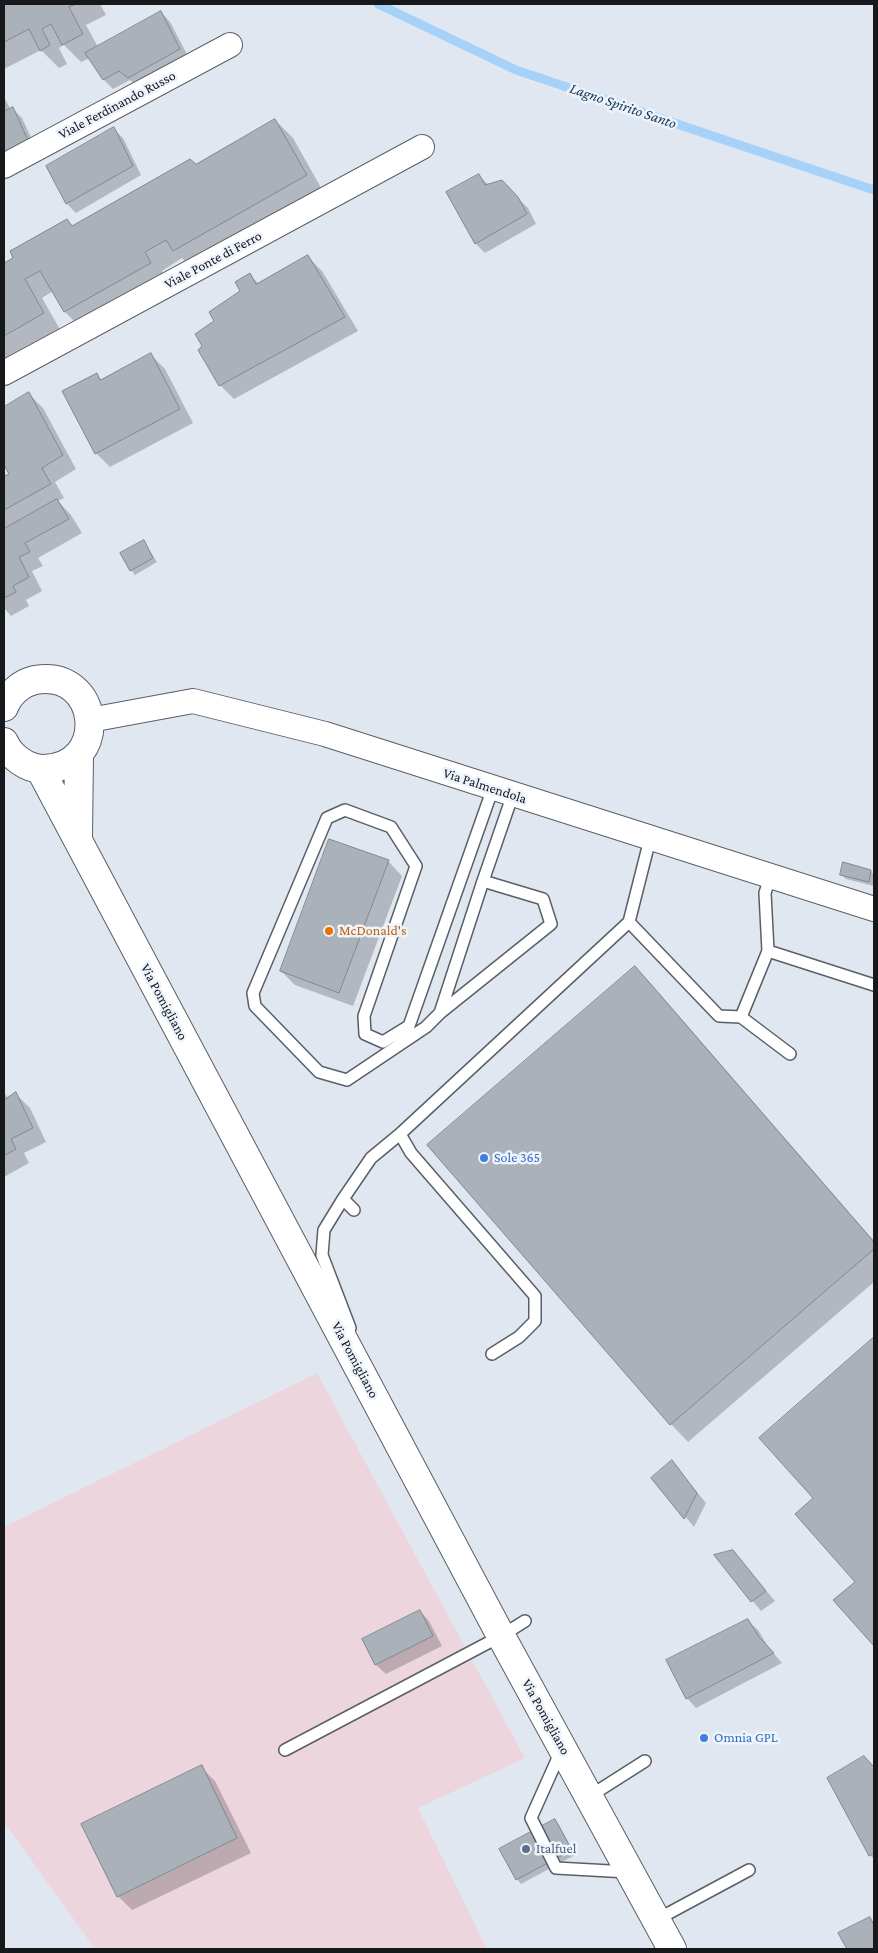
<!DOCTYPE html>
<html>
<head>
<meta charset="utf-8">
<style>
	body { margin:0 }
	#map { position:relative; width:878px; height:1953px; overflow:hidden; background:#e0e7f0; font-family:"Crimson Pro",serif }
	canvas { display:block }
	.frame { position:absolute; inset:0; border:5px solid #16181b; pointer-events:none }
</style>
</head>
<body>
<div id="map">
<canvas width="878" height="1953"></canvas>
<div class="frame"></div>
</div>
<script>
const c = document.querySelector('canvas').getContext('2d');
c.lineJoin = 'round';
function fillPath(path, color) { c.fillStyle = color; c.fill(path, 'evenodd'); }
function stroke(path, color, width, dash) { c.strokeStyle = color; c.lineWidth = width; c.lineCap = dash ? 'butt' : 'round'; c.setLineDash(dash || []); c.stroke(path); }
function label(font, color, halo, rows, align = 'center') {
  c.font = font + ' "Crimson Pro",serif'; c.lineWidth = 5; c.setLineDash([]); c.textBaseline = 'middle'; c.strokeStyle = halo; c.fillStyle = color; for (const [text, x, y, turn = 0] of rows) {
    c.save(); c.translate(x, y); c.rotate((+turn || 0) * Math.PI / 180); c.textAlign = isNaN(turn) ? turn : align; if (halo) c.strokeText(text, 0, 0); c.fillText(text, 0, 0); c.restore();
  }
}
const commercial = new Path2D(`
	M317,1373l208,385 -107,50 69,141h-392l-91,-127v-295z`);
const shadow = new Path2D(`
	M4,4h96l6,11 -20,10 12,22 63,-35 9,10 19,36 -51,29 -8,-7 -17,9 -9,-9 -14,-22 -9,4 -17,-17 -5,3 8,16 -8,4 -18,-18 -37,19z
	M4,97l7,13 2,-1 9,9 18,39 -36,21z
	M275,120l18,18 31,55 -132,75 -10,-10 -20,13 6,11 -85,48 -18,-18 -12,-21 -11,7 19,33 -57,33v-99l63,-44 6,5 122,-60z
	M113,128l10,10 18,37 -65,38 -9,-9z
	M479,176l10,9 12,-3 27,26 8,16 -51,29 -9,-9 -28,-51z
	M308,257l14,14 36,60 -124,68 -14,-14 -17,-39 13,-24 26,-30 8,-17 9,9z
	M151,355l14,14 28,54 -83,44 -14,-14v-78l6,5z
	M29,394l14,14 33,61 -21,13 9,16 -6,3 13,14 11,18 -44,25 5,8 -11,5 10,20 -16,9 3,6 -18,10 -7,-8v-130l6,-4 -6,-11v-55z
	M144,542l13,20 -22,13 -4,-5z
	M388,861l14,15 -49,130 -58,-21 -14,-14z
	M871,871l3,4v11l-28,-7 -5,-5z
	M635,968l18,18 221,255v41l-186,160 -17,-18z
	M4,1093l4,5 8,-4 14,14 16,34 -22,11 5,10 -25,14z
	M874,1338v306l-39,-43 21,-19 -41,-84 -54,-60z
	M672,1462l34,41 -12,24 -41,-49z
	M733,1552l42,49 -14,10 -45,-55z
	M420,1611l9,10 13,25 -56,28 -10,-9 -13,-25z
	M748,1621l10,9 11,18 13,15 -86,45 -9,-10z
	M864,1757l10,11v91l-4,-4 -41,-77z
	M201,1767l14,14 36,72 -119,57 -14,-14z
	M555,1820l4,5 16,30 -54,29 -4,-5z
	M870,1919l4,4v26h-26l-8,-15z`);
const stream = new Path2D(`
	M378,4l138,66 358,120`);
const building = new Path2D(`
	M4,4h72l-7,3 14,27 -21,11 -11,-21 -9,5 8,16 -10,6 -11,-22 -25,13z
	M161,11l19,38 -52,29 -9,-7 -16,9 -18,-27z
	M13,107l18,40 -27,16v-51z
	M275,119l32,56 -134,76 -7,-11 -21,12 6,11 -87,49 -24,-41 -15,8 19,34 -40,23v-73l9,-5 -3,-7 57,-32 5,7 118,-67 6,5z
	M114,127l19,39 -67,38 -20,-38z
	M479,174l6,11 17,-5 16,17 9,17 -52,30 -29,-52z
	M308,255l37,62 -126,69 -21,-36 4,-4 -7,-12 19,-13 -5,-9 31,-21 -5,-9 15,-9 6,11z
	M151,353l29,56 -85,45 -33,-63 35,-18 3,7z
	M29,392l34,63 -21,13 9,16 -47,26v-34l5,-2 -5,-9v-58z
	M57,499l12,20 -44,24 5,9 -11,5 10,20 -16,9 3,6 -12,6v-69z
	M144,540l9,18 -23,13 -10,-18z
	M329,839l60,21 -50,133 -59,-22z
	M843,862l28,8 -2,12 -29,-7z
	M635,966l239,276v7l-204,176 -243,-280z
	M16,1092l17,36 -22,11 5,10 -12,7v-59l1,2z
	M874,1337v309l-41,-46 22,-18 -60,-68 18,-16 -54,-60z
	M672,1460l25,33 -13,26 -33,-41z
	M733,1550l33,41 -15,11 -37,-47z
	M420,1610l13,26 -58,29 -13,-26z
	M748,1619l11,18 15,16 -88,46 -20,-39z
	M864,1756l10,11v86l-5,3 -42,-78z
	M202,1765l35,73 -120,59 -36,-73z
	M555,1819l17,31 -56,30 -17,-31z
	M870,1917l4,8v24h-27l-9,-16z`);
const lane = new Path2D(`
	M493,788l-84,238 -26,16 -18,-8 -1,-18 52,-150 -25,-39 -46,-17 -18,8 -74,175 2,13 64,66 28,8 79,-53 14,-14 111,-89 -8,-25 -60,-18 30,-87
	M629,922l90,94 22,1 27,-66 -3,-58 5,-16
	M768,951l106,34
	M440,1013l43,-132
	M741,1017l49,37
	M400,1134l11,19 124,143v25l-16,16 -27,17
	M343,1199l28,-41 29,-24 229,-212 21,-83
	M350,1328l-28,-73 2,-25 19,-31 11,11
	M285,1750l216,-114 24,-15
	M561,1751l-30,67 25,50 72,4
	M590,1796l55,-35
	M656,1920l93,-50`);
const street = new Path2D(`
	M4,166l226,-121
	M4,373l418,-226
	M90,720l103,-19 132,33 549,175`);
const secondary = new Path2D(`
	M4,707c5,-13 17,-24 31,-27 66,-12 76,88 8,89 -16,0 -33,-13 -39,-27
	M40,769l461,867 171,313
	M78,836l1,-82`);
const markers = [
	[329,931,5,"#e8710a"],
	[484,1158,5,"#3f7fe0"],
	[704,1738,5,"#3f7fe0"],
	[526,1849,5,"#5c6f8a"]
];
const streetNames = [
	["Viale Ferdinando Russo",117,105,-28],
	["Viale Ponte di Ferro",213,260,-28],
	["Via Palmendola",485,786,18],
	["Via Pomigliano",164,1002,62],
	["Via Pomigliano",355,1360,62],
	["Via Pomigliano",546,1717,61]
];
const foodNames = [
	["McDonald's",339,931]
];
const shopNames = [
	["Sole 365",494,1158],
	["Omnia GPL",714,1738]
];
const serviceNames = [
	["Italfuel",536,1849]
];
const waterNames = [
	["Lagno Spirito Santo",623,106,19]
];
fillPath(commercial, '#edd5de');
fillPath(shadow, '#0003');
stroke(stream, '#a6d2f9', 9);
fillPath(building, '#aab1b9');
stroke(building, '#818790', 1);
stroke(lane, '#595f66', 14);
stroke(street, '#595f66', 26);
stroke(secondary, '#595f66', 30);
stroke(lane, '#fff', 11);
stroke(street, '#fff', 24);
stroke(secondary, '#fff', 28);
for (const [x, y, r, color] of markers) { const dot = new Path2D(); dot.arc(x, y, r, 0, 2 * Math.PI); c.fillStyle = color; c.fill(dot); stroke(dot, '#edf4fd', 2); }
label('14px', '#16181b', '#edf4fd', streetNames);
label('14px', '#c56008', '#edf4fd', foodNames, 'left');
label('14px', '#366cbe', '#edf4fd', shopNames, 'left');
label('14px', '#4e5e75', '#edf4fd', serviceNames, 'left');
label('italic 15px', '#14344e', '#edf4fd', waterNames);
</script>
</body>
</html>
